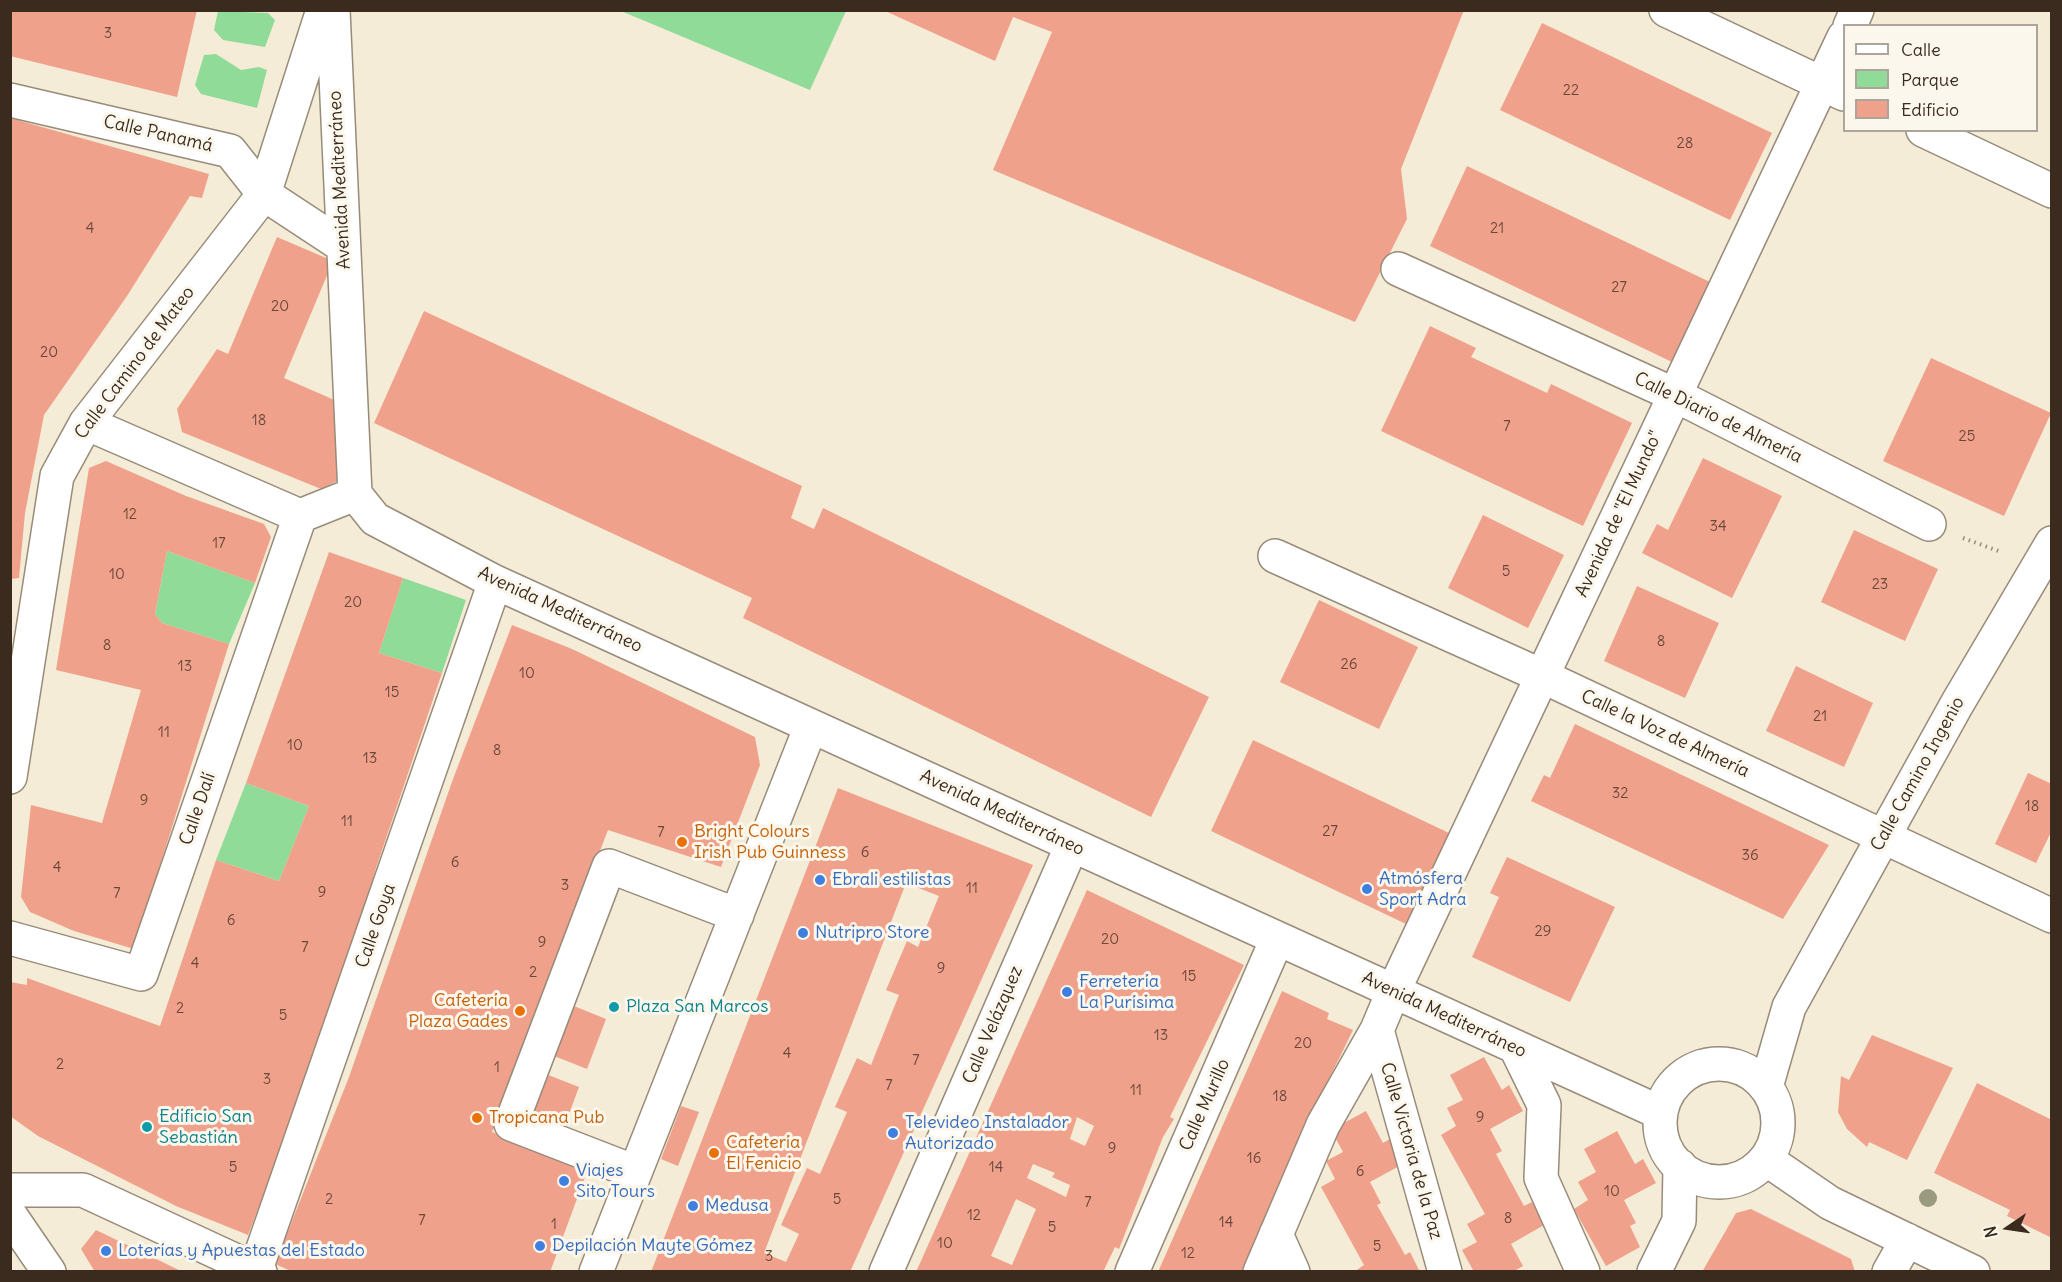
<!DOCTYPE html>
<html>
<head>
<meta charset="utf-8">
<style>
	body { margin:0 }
	#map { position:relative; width:2062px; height:1282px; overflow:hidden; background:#f4ecd6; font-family:Delius,sans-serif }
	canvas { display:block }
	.frame { position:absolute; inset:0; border:12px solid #3b2a1e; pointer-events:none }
	.legend { position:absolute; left:1843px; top:24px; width:195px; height:108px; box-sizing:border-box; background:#fbf7ec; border:2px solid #aea59a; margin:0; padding:8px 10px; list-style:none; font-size:18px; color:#3b2a1e }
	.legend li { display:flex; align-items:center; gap:12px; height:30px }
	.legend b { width:30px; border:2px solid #aea59a }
	.north { position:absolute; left:1978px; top:1198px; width:60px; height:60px; -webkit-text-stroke:4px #fbf7ec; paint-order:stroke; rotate:257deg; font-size:16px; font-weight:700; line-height:24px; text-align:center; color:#3b2a1e }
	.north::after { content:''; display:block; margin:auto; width:21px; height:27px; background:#3b2a1e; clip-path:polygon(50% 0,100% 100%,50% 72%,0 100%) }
</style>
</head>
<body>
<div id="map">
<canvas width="2062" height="1282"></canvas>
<div class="frame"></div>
<ul class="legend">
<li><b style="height:8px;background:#fff"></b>Calle</li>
<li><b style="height:16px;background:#90db98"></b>Parque</li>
<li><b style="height:16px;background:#f0a18b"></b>Edificio</li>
</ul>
<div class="north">N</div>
</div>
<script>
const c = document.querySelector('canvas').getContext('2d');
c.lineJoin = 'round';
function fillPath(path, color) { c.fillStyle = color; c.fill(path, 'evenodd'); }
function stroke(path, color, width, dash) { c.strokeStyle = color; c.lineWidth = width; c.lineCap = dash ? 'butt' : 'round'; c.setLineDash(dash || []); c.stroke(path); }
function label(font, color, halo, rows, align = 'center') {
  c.font = font + ' Delius,sans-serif'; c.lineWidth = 6; c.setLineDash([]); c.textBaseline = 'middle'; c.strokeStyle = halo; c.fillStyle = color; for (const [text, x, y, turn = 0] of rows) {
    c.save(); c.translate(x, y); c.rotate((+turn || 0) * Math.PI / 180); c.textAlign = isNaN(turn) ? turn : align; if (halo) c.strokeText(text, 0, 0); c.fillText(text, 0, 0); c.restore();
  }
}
const green = new Path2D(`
	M218,11l50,2 7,7 -10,27 -42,-7 -9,-10z
	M621,11h225l-36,79z
	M216,54l25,16 18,-3 8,3 -10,38 -56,-14 -6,-9 9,-30z
	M167,551l88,32 -26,61 -67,-21 -7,-9z
	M403,578l63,22 -24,73 -63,-20z
	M246,783l63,23 -30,75 -63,-21z`);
const building = new Path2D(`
	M10,10h187l-20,87 -167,-41z
	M883,10h581l-63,159 6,50 -52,103 -362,-152 59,-138 -39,-15 -18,44z
	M1542,23l230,110 -42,87 -230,-110z
	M10,118l199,56 -7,24 -12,-2 -63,100 -83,119 -19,98 -6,65 -9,1z
	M1467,166l243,116 -38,80 -242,-116z
	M277,237l56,24 -49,117 55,24 -2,79 -16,8 -139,-57 -5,-23 40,-60 11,5z
	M424,311l378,175 -11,32 23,11 9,-21 386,189 -58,120 -408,-199 9,-20 -378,-175z
	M1430,326l46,22 -5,9 76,36 4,-9 81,39 -49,103 -202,-95z
	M1931,358l120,55 -47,103 -121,-55z
	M1703,458l79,38 -50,102 -90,-45 15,-29 11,6z
	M106,461l80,35 78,28 7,13 -16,46 -88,-32 -12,63 7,9 67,21 -95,305 -60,-18 -44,-19 -9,-15 10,-92 71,18 39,-133 -85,-20 33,-202z
	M1483,515l81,40 -36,73 -80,-40z
	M1854,530l84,39 -33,72 -84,-39z
	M329,552l74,26 -24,75 63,20 -66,195 -19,69 -41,123 -68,175 -72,-29 -138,-70 -28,-20v-134l17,3v-7l133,48 56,-166 63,21 30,-75 -63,-23z
	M1637,586l82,37 -34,75 -81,-37z
	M1319,600l99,47 -39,82 -99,-47z
	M512,625l60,24 183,88 5,28 -39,102 -113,-37 -116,302 96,37 -38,103h-257l-18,-8 74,-187 104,-298z
	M1796,666l77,37 -29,64 -78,-36z
	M1575,724l254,121 -46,74 -252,-118 13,-26 6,3z
	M1253,740l196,93 -43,91 -195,-93z
	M2028,773l24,11v46l-16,33 -41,-19z
	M838,788l195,77 -183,407h-199zM906,883l33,13 -21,51 -11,-6 -21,49 13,5 -28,70 -14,-7 -22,49 12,5 -27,62 -13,-6 -26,57 18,9 -13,28 -22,-9z
	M1507,857l108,50 -45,95 -98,-45 27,-60 -9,-4z
	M1087,890l157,75 -74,152 4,2 -11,18 -44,112 -4,-2 -12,25h-187zM1077,1117l17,9 -9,20 -15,-7zM1033,1164l22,9 -3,4 18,8 -4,12 -39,-19zM1016,1199l20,10 -24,56 -21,-9z
	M1282,991l47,22 -2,6 26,11 -28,57 4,1 -77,184h-94z
	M564,1002l42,17 -19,50 -43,-17z
	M1872,1035l81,33 -46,92 -38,-18 -2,5 -20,-18 -9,-17 3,-36 8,4z
	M1484,1057l18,33 7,-5 14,26 -33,18 12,22 -6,3 28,52 8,-4 12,23 -33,19 12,22 -7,4 1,2h-43l-12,-22 15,-8 -10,-18 18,-10 -44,-79 15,-9 -9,-18 16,-8 -13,-25z
	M538,1071l41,16 -17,46 -41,-16z
	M1977,1083l75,37v118l-45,-22 3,-6 -76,-37z
	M681,1106l18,6 -21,54 -17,-7z
	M1366,1111l17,32 7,-4 13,25 -33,18 11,21 -4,2 28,50 5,-3 10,20h-66l10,-7 -43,-78 14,-8 -9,-18 17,-9 -12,-22z
	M1617,1131l18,33 8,-5 13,24 -32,17 12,23 -6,3 10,21 -34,19 -32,-57 14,-9 -10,-18 18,-10 -12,-23z
	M1751,1209l100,50 4,13h-153l34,-59z
	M96,1230l87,42h-88l-14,-23z`);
const path = new Path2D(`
	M1963,538l38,14`);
const minor = new Path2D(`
	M333,10l22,484 20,25 120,63 1166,531
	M1666,10l178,84
	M1850,26l7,-16
	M10,100l220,51 34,43 79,52
	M1923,130l129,61
	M1398,269l277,126 254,129
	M86,423l214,93 55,-22
	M1275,556l267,120 510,240
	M10,777l47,-301 29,-53 178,-229 59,-184
	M10,938l131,36 159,-458
	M1377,1030l68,242
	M1516,1048l28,57 -3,73 42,94
	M1660 1123a59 59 0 1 1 118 0a59 59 0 1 1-118 0Z
	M1766,1087l23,-80 168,-303 95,-161
	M1766,1159l64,44 143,69
	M635,1172l-124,-48 98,-258 128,49
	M10,1190h73l177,82
	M1276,1234l17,38
	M256,1269l239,-687
	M596,1272l215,-546
	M886,1272l186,-427
	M1132,1272l145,-333
	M1260,1272l63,-147 54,-95 16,-38 451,-955
	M1654,1272l25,-51 1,-55
	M1889,1272l18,-32`);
const highway = new Path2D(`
	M10,1215l39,57`);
const trees = [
	[1928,1198]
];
const markers = [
	[682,842,6,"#e8710a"],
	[820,880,6,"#3f7fe0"],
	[1367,889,6,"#3f7fe0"],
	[803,933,6,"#3f7fe0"],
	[1067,992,6,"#3f7fe0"],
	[614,1007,6,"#0f9aa8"],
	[520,1011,6,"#e8710a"],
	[477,1118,6,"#e8710a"],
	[147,1127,6,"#0f9aa8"],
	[893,1133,6,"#3f7fe0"],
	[714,1153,6,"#e8710a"],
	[564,1181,6,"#3f7fe0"],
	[693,1206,6,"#3f7fe0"],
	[540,1246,6,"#3f7fe0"],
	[106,1251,6,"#3f7fe0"]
];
const numberNames = [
	["3",108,34],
	["22",1571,91],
	["28",1685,144],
	["4",90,229],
	["21",1497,229],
	["27",1619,288],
	["20",280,307],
	["20",49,353],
	["18",259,421],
	["7",1507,427],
	["25",1967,437],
	["12",130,515],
	["34",1718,527],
	["17",219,544],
	["5",1506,572],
	["10",117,575],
	["23",1880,585],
	["20",353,603],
	["8",1661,642],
	["8",107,646],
	["26",1349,665],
	["13",185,667],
	["10",527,674],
	["15",392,693],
	["21",1820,717],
	["11",164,733],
	["10",295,746],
	["8",497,751],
	["13",370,759],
	["32",1620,794],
	["9",144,801],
	["18",2032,807],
	["11",347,822],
	["27",1330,832],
	["7",661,833],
	["6",865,853],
	["36",1750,856],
	["6",455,863],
	["4",57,868],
	["3",565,886],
	["11",972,889],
	["9",322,893],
	["7",117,894],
	["6",231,921],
	["29",1543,932],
	["20",1110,940],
	["9",542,943],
	["7",305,948],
	["4",195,964],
	["9",941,969],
	["2",533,973],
	["15",1189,977],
	["2",180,1009],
	["5",283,1016],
	["13",1161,1036],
	["20",1303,1044],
	["4",787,1054],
	["7",916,1061],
	["2",60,1065],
	["1",497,1068],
	["3",267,1080],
	["7",889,1086],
	["11",1136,1091],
	["18",1280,1097],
	["9",1480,1118],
	["9",1112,1149],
	["16",1254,1159],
	["5",233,1168],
	["14",996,1168],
	["6",1360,1172],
	["10",1612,1192],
	["2",329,1200],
	["5",837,1200],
	["7",1088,1203],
	["12",974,1216],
	["8",1508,1219],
	["7",422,1221],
	["14",1226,1223],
	["1",554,1225],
	["5",1052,1228],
	["10",945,1244],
	["5",1377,1247],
	["12",1188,1254],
	["3",769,1257]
];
const streetNames = [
	["Calle Panamá",158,134,13],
	["Avenida Mediterráneo",340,180,-93],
	["Calle Camino de Mateo",135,363,-53],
	["Calle Diario de Almería",1718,418,26],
	["Avenida de \"El Mundo\"",1619,514,-65],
	["Avenida Mediterráneo",560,610,25],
	["Calle la Voz de Almería",1665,734,25],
	["Calle Camino Ingenio",1918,774,-61],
	["Calle Dalí",198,809,-71],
	["Avenida Mediterráneo",1002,813,25],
	["Calle Goya",376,926,-71],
	["Avenida Mediterráneo",1444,1015,25],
	["Calle Velázquez",993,1025,-67],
	["Calle Murillo",1205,1105,-66],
	["Calle Victoria de la Paz",1411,1151,74]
];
const foodNames = [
	["Bright Colours",694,832],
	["Irish Pub Guinness",694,853],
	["Cafetería",508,1001,"right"],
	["Plaza Gades",508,1022,"right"],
	["Tropicana Pub",489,1118],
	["Cafetería",726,1143],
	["El Fenicio",726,1164]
];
const shopNames = [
	["Atmósfera",1379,879],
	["Sport Adra",1379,900],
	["Ebrali estilistas",832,880],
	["Nutripro Store",815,933],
	["Ferretería",1079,982],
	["La Purísima",1079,1003],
	["Televideo Instalador",905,1123],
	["Autorizado",905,1144],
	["Viajes",576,1171],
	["Sito Tours",576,1192],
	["Medusa",705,1206],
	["Depilación Mayte Gómez",552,1246],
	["Loterías y Apuestas del Estado",118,1251]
];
const cultureNames = [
	["Plaza San Marcos",626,1007],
	["Edificio San",159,1117],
	["Sebastián",159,1138]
];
fillPath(green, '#90db98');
fillPath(building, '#f0a18b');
stroke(minor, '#988b7a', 36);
stroke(highway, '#988b7a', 36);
stroke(path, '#988b7a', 4, [1.5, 4.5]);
stroke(minor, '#fff', 33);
stroke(highway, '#fff', 33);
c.fillStyle = '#9a9a81';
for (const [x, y] of trees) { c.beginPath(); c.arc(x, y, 9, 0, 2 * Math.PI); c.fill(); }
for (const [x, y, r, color] of markers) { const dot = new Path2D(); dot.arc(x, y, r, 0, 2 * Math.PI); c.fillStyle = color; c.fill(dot); stroke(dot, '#fbf7ec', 2); }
label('15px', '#684839', null, numberNames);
label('18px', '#3b2a1e', '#fbf7ec', streetNames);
label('18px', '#c56008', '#fbf7ec', foodNames, 'left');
label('18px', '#366cbe', '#fbf7ec', shopNames, 'left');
label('18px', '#0d838f', '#fbf7ec', cultureNames, 'left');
</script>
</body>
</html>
